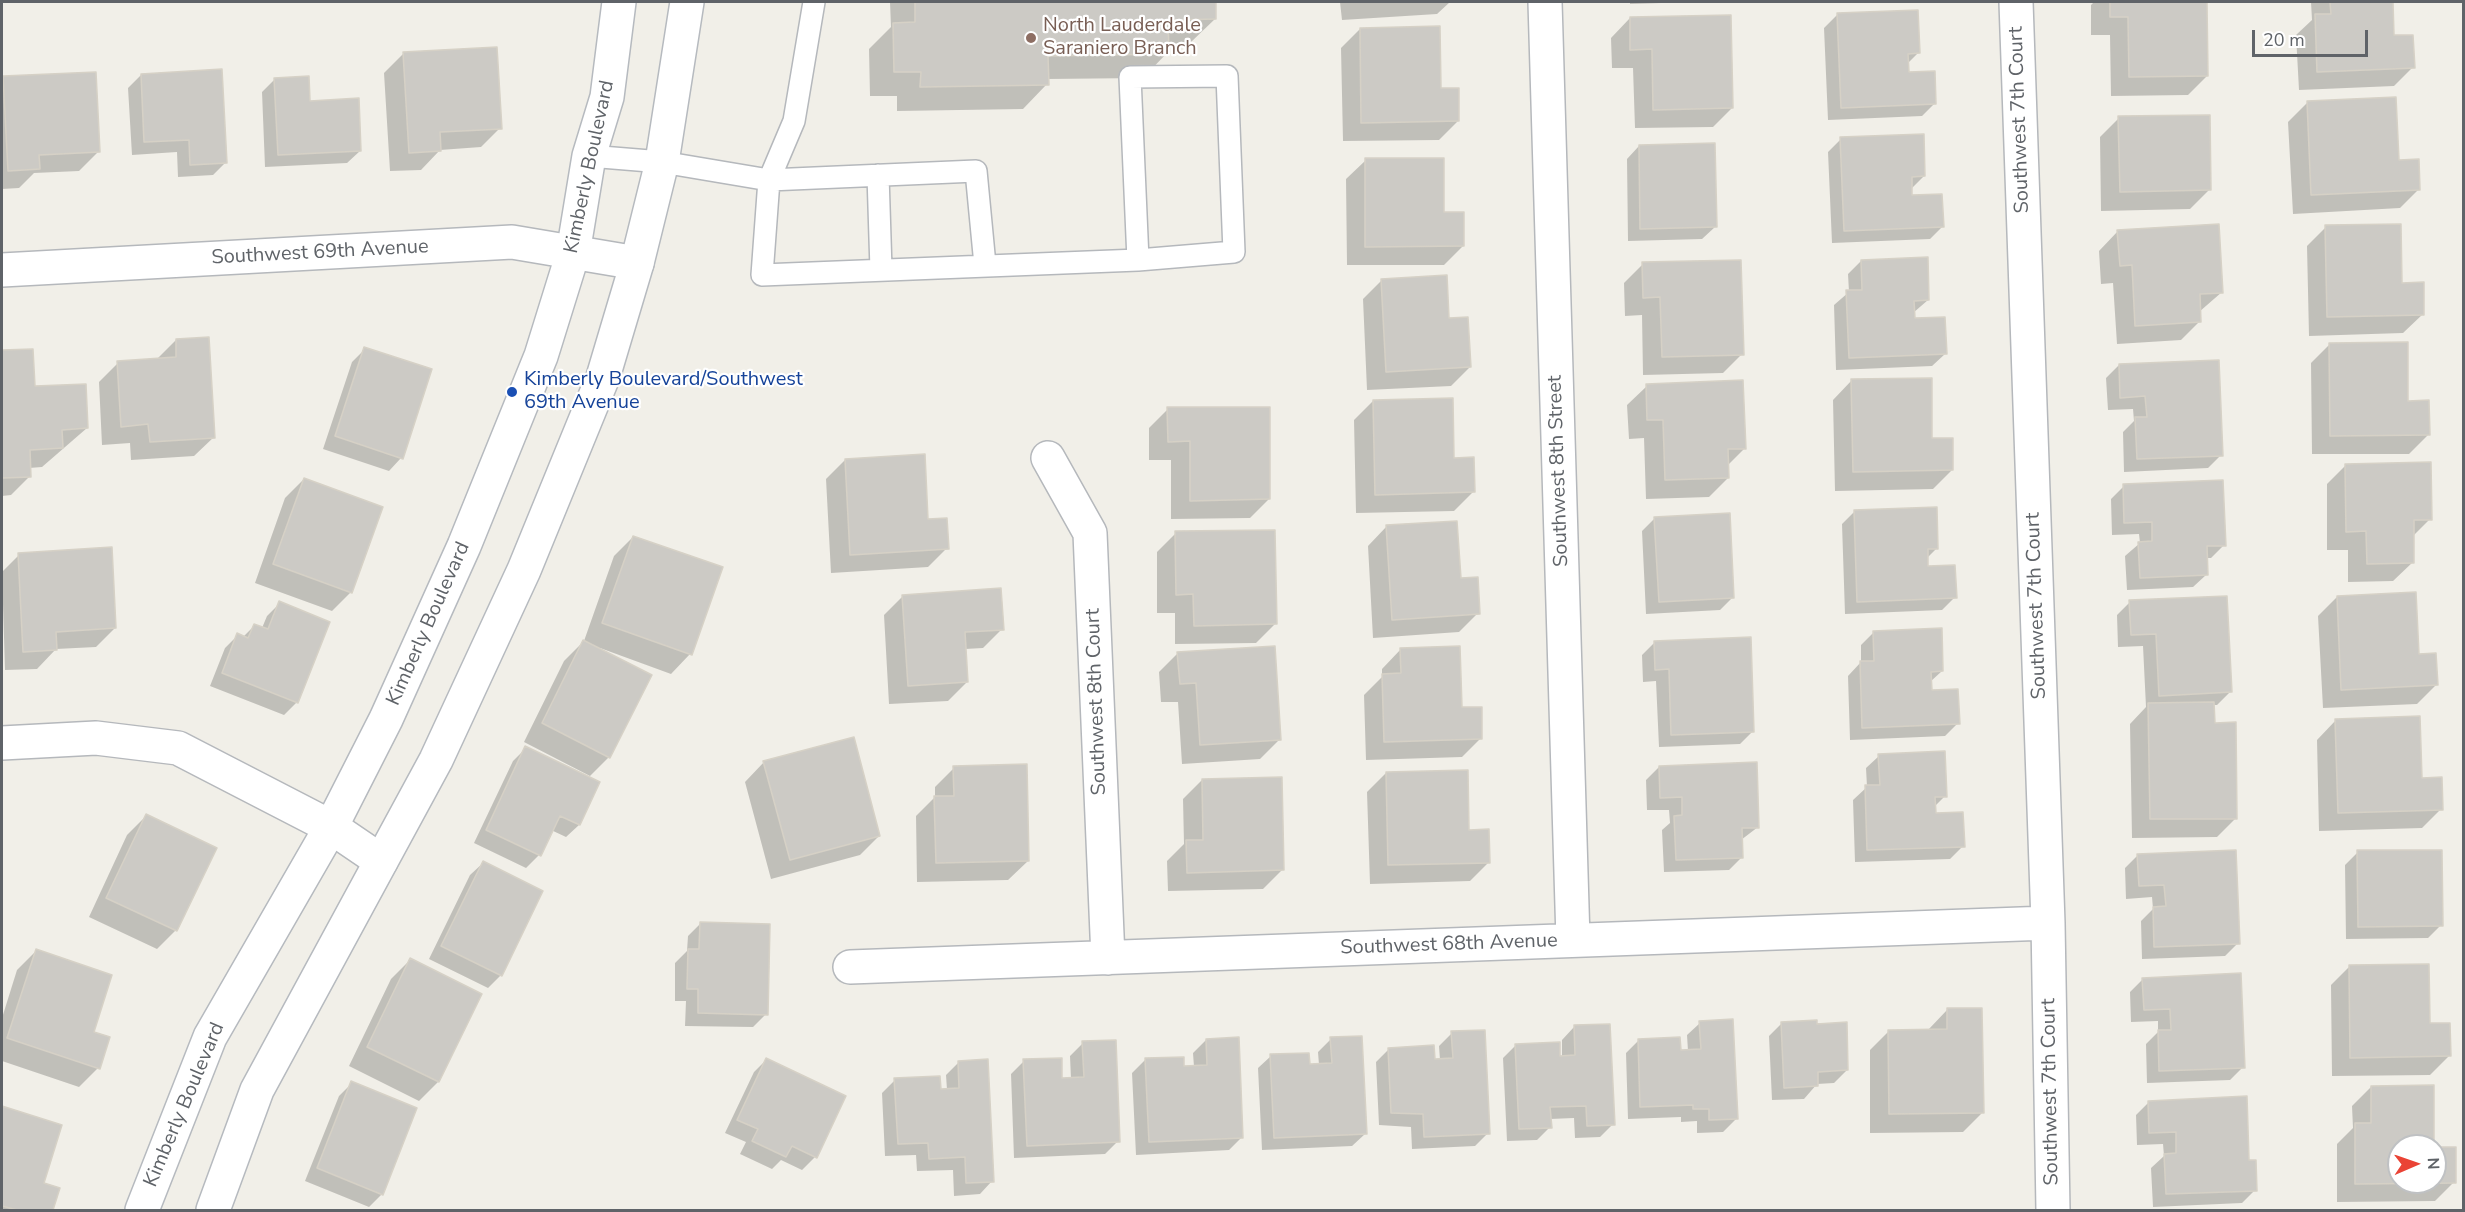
<!DOCTYPE html>
<html>
<head>
<meta charset="utf-8">
<style>
	body { margin:0 }
	#map { position:relative; width:2465px; height:1212px; overflow:hidden; background:#f1efe8; font-family:"Nunito Sans",sans-serif }
	canvas { display:block }
	.frame { position:absolute; inset:0; border:3px solid #5f6368; pointer-events:none }
	.north { position:absolute; left:2387px; top:1134px; width:60px; height:60px; box-sizing:border-box; background:#fff; border:2px solid #bfc1c3; border-radius:50%; rotate:88deg; font-size:16px; font-weight:700; line-height:24px; text-align:center; color:#5f6368 }
	.north::after { content:''; display:block; margin:auto; width:21px; height:27px; background:#ea4335; clip-path:polygon(50% 0,100% 100%,50% 72%,0 100%) }
	.scale { position:absolute; left:2252px; top:30px; width:116px; height:27px; box-sizing:border-box; border:3px solid #5f6368; border-top:0; padding-left:8px; font-size:18px; line-height:21px; white-space:nowrap; color:#5f6368; -webkit-text-stroke:4px #fff; paint-order:stroke }
</style>
</head>
<body>
<div id="map">
<canvas width="2465" height="1212"></canvas>
<div class="frame"></div>
<div class="north">N</div>
<div class="scale">20 m</div>
</div>
<script>
const c = document.querySelector('canvas').getContext('2d');
c.lineJoin = 'round';
function fillPath(path, color) { c.fillStyle = color; c.fill(path, 'evenodd'); }
function stroke(path, color, width, dash) { c.strokeStyle = color; c.lineWidth = width; c.lineCap = dash ? 'butt' : 'round'; c.setLineDash(dash || []); c.stroke(path); }
function label(font, color, halo, rows, align = 'center') {
  c.font = font + ' "Nunito Sans",sans-serif'; c.lineWidth = 4.5; c.setLineDash([]); c.textBaseline = 'middle'; c.strokeStyle = halo; c.fillStyle = color; for (const [text, x, y, turn = 0] of rows) {
    c.save(); c.translate(x, y); c.rotate((+turn || 0) * Math.PI / 180); c.textAlign = isNaN(turn) ? turn : align; if (halo) c.strokeText(text, 0, 0); c.fillText(text, 0, 0); c.restore();
  }
}
const shadow = new Path2D(`
	M890,2h324l1,17 -25,24 -23,1v9l-24,25 -96,1v5l-24,25 -126,2v-15h-27l-1,-47 22,-22z
	M1340,2h110l-13,12 -95,6z
	M1630,2h63l-63,2z
	M2094,2h112l1,74 -19,19 -77,1 -1,-61h-19v-30z
	M2311,2h81l1,35 20,30 -19,19 -95,4 -3,-55 16,-15z
	M1837,15l81,38 -11,11v9l28,30 -13,13 -94,4 -4,-92z
	M1630,18l102,90 -19,19 -78,1 -2,-60h-21l-1,-30z
	M1360,29l98,92 -19,19 -96,1 -2,-93z
	M403,54l97,74 -19,19 -41,3 -19,20 -31,1 -6,-98z
	M141,75l85,87 -13,13 -35,2 -1,-25 -45,3 -4,-67z
	M4,78l94,74 -19,19 -45,2 -15,15 -17,1v-109z
	M275,79l85,72 -13,12 -82,4 -3,-75z
	M2307,103l90,58 22,28 -19,19 -107,6 -5,-92z
	M2119,118l90,72 -19,19 -89,2 -1,-74z
	M1841,139l83,37 -13,13v8l32,29 -13,13 -98,4 -4,-91z
	M1639,146l76,81 -13,12 -74,2 -1,-82z
	M1366,160l76,54 21,32 -19,19h-97l-1,-86z
	M2326,227l74,58 23,29 -20,19 -94,3 -2,-90z
	M2118,231l104,61 -23,20 1,9 -19,19 -64,4 -4,-61 -12,1 -2,-33z
	M1861,261l67,39 -15,13 1,7 31,34 -13,12 -96,4 -2,-65 15,-13 -1,-18z
	M1643,264l99,90 -19,19 -80,2 -1,-60 -17,1 -1,-33z
	M1382,280l88,87 -19,19 -84,4 -4,-91z
	M176,340l38,97 -20,19 -63,4 -1,-17 -28,2 -3,-63 19,-19 38,-3z
	M2330,344l77,58 21,33 -19,19h-97l-1,-91z
	M365,349l36,109 -12,13 -66,-22 29,-87z
	M32,350l2,38 53,40 -45,39 -13,1 1,8 -19,19 -9,1v-144z
	M2119,365l102,90 -13,13 -84,4 -1,-40 11,-11 -1,-12 -25,1 -2,-32z
	M1852,380l79,60 21,30 -19,19 -98,2 -2,-91z
	M1647,386l98,62 -17,17v13l-19,19 -63,2 -2,-61 -15,1 -2,-34z
	M1373,401l100,91 -19,19 -98,2 -2,-93z
	M1168,409l101,90 -19,19 -79,1v-59h-22v-32z
	M845,460l82,60 20,28 -19,19 -97,6 -5,-94z
	M2346,465l84,54 -18,18 1,25 -20,19 -45,1v-32h-21v-66z
	M304,479l47,113 -19,19 -77,-28 30,-85z
	M2124,486l100,59 -13,13h-5v17l-13,12 -66,3 -2,-34 15,-13 -1,-9 -27,1 -1,-36z
	M1855,511l82,37 -10,10v9l28,30 -13,13 -97,4 -3,-90z
	M1655,518l78,79 -13,13 -74,4 -4,-83z
	M1387,526l91,87 -19,19 -86,6 -5,-92z
	M1176,533l99,91 -19,19 -81,1v-31h-18v-61z
	M633,537l88,31 -31,86 -19,20 -71,-26 9,109 -19,19 -66,-34 40,-81 20,-20 30,-85z
	M19,555l96,73 -19,19 -40,2 -19,20 -32,1 -3,-98z
	M903,596l99,33 -19,19 -18,1 2,33 -19,19 -59,3 -5,-89z
	M2337,597l80,58 19,30 -19,19 -94,4 -5,-92z
	M2130,602l100,90 -13,13h-4v19l23,94 -19,19 -85,1 -2,-114 16,-17 -3,-61 -25,1 -1,-32z
	M280,603l17,99 -13,13 -74,-29 15,-38 13,-13 5,2 12,-12 7,3 5,-12z
	M1874,632l68,39 -12,11v10l28,31 -13,13 -95,4 -2,-64 13,-14v-17z
	M1655,642l98,89 -13,13 -81,3 -3,-66 -13,1 -1,-27z
	M1401,649l59,59 21,30 -19,19 -96,3 -2,-65 18,-18v-8z
	M1178,653l101,87 -19,19 -78,5 -4,-62h-17l-2,-30z
	M2336,720l84,60 21,29 -19,19 -103,3 -2,-91z
	M526,748l72,35 -19,42 -13,12 -15,-7 -12,25 -13,13 -52,-25 39,-82z
	M1879,756l66,40 -11,11v7l29,32 -13,13 -95,3 -2,-62 14,-13 -1,-19z
	M764,762l115,74 -19,19 -89,24 -26,-97z
	M1659,767l99,60 -17,13 1,17 -13,13 -65,2 -2,-42 8,-7 -1,-13h-22l-1,-30z
	M954,768l74,93 -20,19 -91,2 -1,-66 19,-19v-10z
	M1386,773l82,58 21,31 -19,19 -100,3 -3,-92z
	M1202,780l80,90 -19,19 -95,2 -1,-30 17,-17 -1,-45z
	M146,816l30,114 -19,19 -68,-32 38,-82z
	M2358,852l83,73 -13,13 -82,1 -1,-74z
	M2138,855l100,88 -13,13 -83,3 -1,-38 12,-12 -1,-12 -26,2 -1,-31z
	M483,863l18,112 -13,13 -59,-29 41,-84z
	M701,923l65,91 -13,13 -68,-1 1,-25h-11v-38l12,-12 1,-15z
	M36,951l56,82 6,35 -19,19 -77,-26v-43l15,-48z
	M410,960l70,35 -42,87 -19,19 -70,-35 42,-87z
	M2350,966l78,59 21,31 -19,19 -98,1 -1,-91z
	M2143,979l100,88 -13,13 -83,3 -1,-39 12,-12v-11l-27,1 -1,-30z
	M1947,1010l35,103 -19,19 -93,1v-83l19,-19 39,-1z
	M1700,1023l36,96 -13,13 -26,1v-12l-16,1v-5l-53,2 -2,-66 13,-13 40,12 9,-1 -1,-16z
	M1782,1023l63,1 2,46 -13,13 -17,1 -13,15 -32,1 -3,-64z
	M1574,1027l39,97 -13,13 -25,1 -1,-20 -24,1v8l-13,13 -30,1 -4,-83 13,-13 46,12v-17z
	M1452,1033l36,100 -13,13 -63,3 -1,-22 -32,-2 -3,-63 13,-13 51,11 -1,-14z
	M1331,1039l34,95 -13,12 -90,4 -4,-82 13,-12 37,10 11,-1 -1,-13z
	M1206,1040l36,97 -13,13 -93,5 -4,-82 13,-13 49,7 -1,-14z
	M1083,1043l35,98 -13,13 -91,4 -3,-84 13,-13 37,19 10,-1 -1,-23z
	M766,1060l49,97 -13,13 -21,-10 -9,9 -32,-15 6,-12 -21,-9 29,-61z
	M959,1062l33,119 -12,13 -26,2 -1,-26 -36,1 -1,-16 -31,1 -3,-63 13,-13 52,10 -1,-15z
	M352,1083l30,111 -13,13 -64,-26 34,-85z
	M2371,1087l61,59h-33v36h36v-33l19,33 -19,19 -98,1v-58l16,-16 -1,-22z
	M2149,1102l99,60 7,28 -13,13 -89,4 -2,-39 13,-12 -1,-12 -26,1 -1,-30z
	M2,1108l40,76 16,5 -7,21h-49z`);
const building = new Path2D(`
	M915,2h301v17l-48,1 1,34 -121,2 1,29 -129,2 1,-15h-27l-1,-49 22,-1z
	M2110,2h97l1,74 -79,1 -1,-60h-18z
	M2330,2h63l1,33h19l2,33 -98,4 -2,-58h16z
	M1918,10l2,43 -12,1 1,18 26,-1 1,33 -95,4 -4,-95z
	M1731,15l2,93 -80,2 -1,-61 -22,1v-33z
	M1440,26l1,62h18v33l-98,2 -1,-95z
	M497,47l5,82 -62,3 1,19 -32,2 -6,-101z
	M222,69l5,94 -37,2 -1,-25 -45,2 -3,-68z
	M96,72l4,80 -61,3 1,14 -32,2 -5,-95z
	M309,76l1,25 49,-3 2,53 -83,4 -4,-77z
	M2396,97l3,63 20,-1 1,31 -109,5 -4,-94z
	M2210,115l1,75 -91,2 -2,-76z
	M1924,134l1,42 -13,1v18l30,-1 2,33 -100,4 -4,-94z
	M1715,143l2,84 -77,2 -1,-84z
	M1365,158h79v54h20v34l-99,1z
	M2219,224l4,69 -23,1 1,28 -66,4 -3,-61 -12,1 -3,-36z
	M2401,224l1,59 22,-1v33l-97,2 -2,-92z
	M1928,257l1,43 -15,1 1,17 30,-1 2,37 -98,4 -3,-68h16l-1,-30z
	M1741,260l3,95 -82,2 -2,-60 -17,1 -1,-36z
	M1447,275l2,43 19,-1 3,50 -85,5 -5,-93z
	M209,337l6,101 -65,4 -2,-18 -27,3 -4,-66 59,-4v-18z
	M2408,342v59l21,-1 1,35 -100,1 -1,-93z
	M364,347l68,22 -29,90 -68,-23z
	M33,349l2,37 51,-2 2,44 -26,2 1,18 -33,2 1,27 -29,1v-128z
	M2219,360l4,96 -86,3 -2,-42h12l-2,-21 -25,2 -1,-34z
	M1932,378v60h21v32l-100,2 -2,-93z
	M1743,380l3,69h-18l1,29 -64,2 -2,-60h-16l-1,-36z
	M1453,398l1,60 20,-1 1,35 -100,3 -2,-95z
	M1167,407h103v92l-80,2v-60l-22,1z
	M925,454l3,65 19,-1 2,31 -99,6 -5,-96z
	M2431,462l1,58h-18v43l-47,1 -1,-33 -20,1 -1,-68z
	M304,478l79,29 -31,86 -79,-29z
	M2223,480l3,66h-19l1,29 -68,3 -2,-36 14,-1v-19l-28,1 -1,-39z
	M1937,507l1,42h-10v17l27,-1 2,33 -100,4 -3,-92z
	M1730,513l4,85 -75,4 -5,-85z
	M1457,521l4,57 17,-1 2,37 -88,6 -6,-95z
	M1275,530l2,94 -83,2 -1,-32 -17,1 -1,-64z
	M633,536l90,31 -31,88 -90,-32z
	M112,547l4,81 -60,4 1,18 -34,2 -5,-99z
	M1001,588l3,42 -39,2 3,50 -60,4 -6,-91z
	M2416,592l3,62 17,-1 2,32 -97,5 -4,-94z
	M2227,596l5,96 -73,4 -3,-62 -25,1 -2,-35z
	M279,601l51,21 -32,81 -76,-30 15,-40 11,5 6,-14 14,5z
	M1942,628l1,43 -12,1 1,18 26,-1 2,35 -98,4 -2,-67h14l-1,-30z
	M1751,637l3,95 -83,3 -2,-66 -14,1 -1,-29z
	M583,640l69,35 -42,83 -68,-35z
	M1275,646l6,94 -81,5 -4,-62 -16,1 -3,-32z
	M1460,646l2,61h20v32l-98,3 -2,-68 19,-1 -1,-25z
	M2214,702l1,21 21,-1 1,97h-87l-2,-116z
	M2420,716l2,62 20,-1 1,33 -105,3 -3,-94z
	M854,737l26,99 -90,24 -27,-99z
	M525,746l75,36 -20,43 -20,-9 -19,40 -55,-26z
	M1945,751l2,46h-12l1,16 27,-1 2,35 -98,3 -2,-65h15l-2,-31z
	M1757,762l2,66h-17l1,30 -67,2 -2,-44 8,-1v-18l-22,1 -1,-32z
	M1027,764l2,97 -93,2 -2,-67h20l-1,-30z
	M1468,770l1,60 20,-1 1,34 -102,2 -2,-93z
	M1282,777l2,93 -97,3 -1,-33h17l-1,-61z
	M146,814l71,34 -40,83 -71,-33z
	M2236,850l4,94 -86,3 -1,-40 13,-1 -2,-21 -25,1 -2,-32z
	M2357,850h85l1,76 -85,1z
	M483,861l60,30 -41,85 -61,-30z
	M700,922l70,2 -2,91 -70,-2v-24h-11l1,-40h11z
	M36,949l76,26 -18,57 16,5 -10,32 -93,-31z
	M410,958l72,36 -43,88 -72,-35z
	M2429,964l1,59h20l1,33 -101,2 -1,-93z
	M2241,973l4,95 -86,3 -1,-41h13l-1,-21 -26,1 -2,-32z
	M1947,1008h35l2,105 -95,1 -1,-84 59,-1z
	M1733,1019l5,100 -29,1v-11h-16v-4l-53,2 -2,-68 42,-2 1,13 20,-1 -2,-28z
	M1817,1020v4l30,-2 1,48 -30,2v14l-34,2 -3,-66z
	M1610,1024l5,101 -28,1 -1,-20 -36,1 2,21 -33,1 -4,-85 45,-2v14l15,-1 -1,-30z
	M1485,1030l5,104 -66,3 -1,-23 -32,-1 -3,-65 46,-3 1,14 18,-1 -2,-27z
	M1362,1036l5,98 -93,4 -4,-84 39,-1 1,11 22,-1 -2,-26z
	M1239,1037l4,101 -94,4 -4,-84 39,-1v9l23,-1 -1,-26z
	M1116,1040l4,102 -93,4 -4,-87 39,-1v20l22,-1 -2,-36z
	M766,1058l80,38 -29,62 -25,-12 -6,11 -34,-16 6,-12 -21,-9z
	M988,1059l6,123 -28,1 -1,-26 -36,2 -1,-16 -30,1 -4,-66 46,-2 1,13 18,-1 -1,-27z
	M351,1081l66,27 -34,87 -66,-27z
	M2434,1085v61h-35v36h36v-35h21v36l-101,1v-61h16v-37z
	M2247,1096l2,64h7l1,31 -91,3 -2,-40 12,-1v-21l-27,1 -1,-32z
	M2,1106l60,19 -18,58 16,5 -7,22h-36l-15,-4z`);
const lane = new Path2D(`
	M814,2l-20,119 -25,59 207,-9 9,94
	M589,156l73,6 107,18 -7,95 376,-15 96,-8 -7,-176 -97,1 8,183
	M878,175l3,95`);
const street = new Path2D(`
	M1545,2l28,938
	M2016,2l32,921 5,287
	M2,270l510,-28 125,21
	M1048,458l42,75 18,425
	M2,743l94,-5 82,10 153,79 50,34
	M850,967l1198,-44`);
const secondary = new Path2D(`
	M142,1210l68,-173 121,-210 55,-108 78,-173 77,-190 32,-103 16,-97 18,-59 12,-95
	M213,1210l44,-120 179,-330 88,-190 79,-193 34,-114 25,-101 25,-160`);
const markers = [
	[1031,38,6,"#8d6e63"],
	[512,392,6,"#1a4fb4"]
];
const educationNames = [
	["North Lauderdale",1043,26],
	["Saraniero Branch",1043,49]
];
const streetNames = [
	["Southwest 7th Court",2020,120,-92],
	["Kimberly Boulevard",590,167,-78],
	["Southwest 69th Avenue",320,253,-3],
	["Southwest 8th Street",1559,471,-92],
	["Southwest 7th Court",2037,606,-92],
	["Kimberly Boulevard",429,624,-66],
	["Southwest 8th Court",1097,702,-92],
	["Southwest 68th Avenue",1449,945,-2],
	["Southwest 7th Court",2051,1092,-91],
	["Kimberly Boulevard",185,1105,-67]
];
const transitNames = [
	["Kimberly Boulevard/Southwest",524,380],
	["69th Avenue",524,403]
];
fillPath(shadow, '#0003');
fillPath(building, '#cccac5');
stroke(building, '#d6d1c6', 1.5);
stroke(lane, '#b5b8bc', 24);
stroke(street, '#b5b8bc', 36);
stroke(secondary, '#b6babf', 36);
stroke(lane, '#fff', 21);
stroke(street, '#fff', 33);
stroke(secondary, '#fff', 33);
for (const [x, y, r, color] of markers) { const dot = new Path2D(); dot.arc(x, y, r, 0, 2 * Math.PI); c.fillStyle = color; c.fill(dot); stroke(dot, '#fff', 2); }
label('20px', '#785e54', '#fff', educationNames, 'left');
label('20px', '#5f6368', '#fff', streetNames);
label('20px', '#164399', '#fff', transitNames, 'left');
</script>
</body>
</html>
